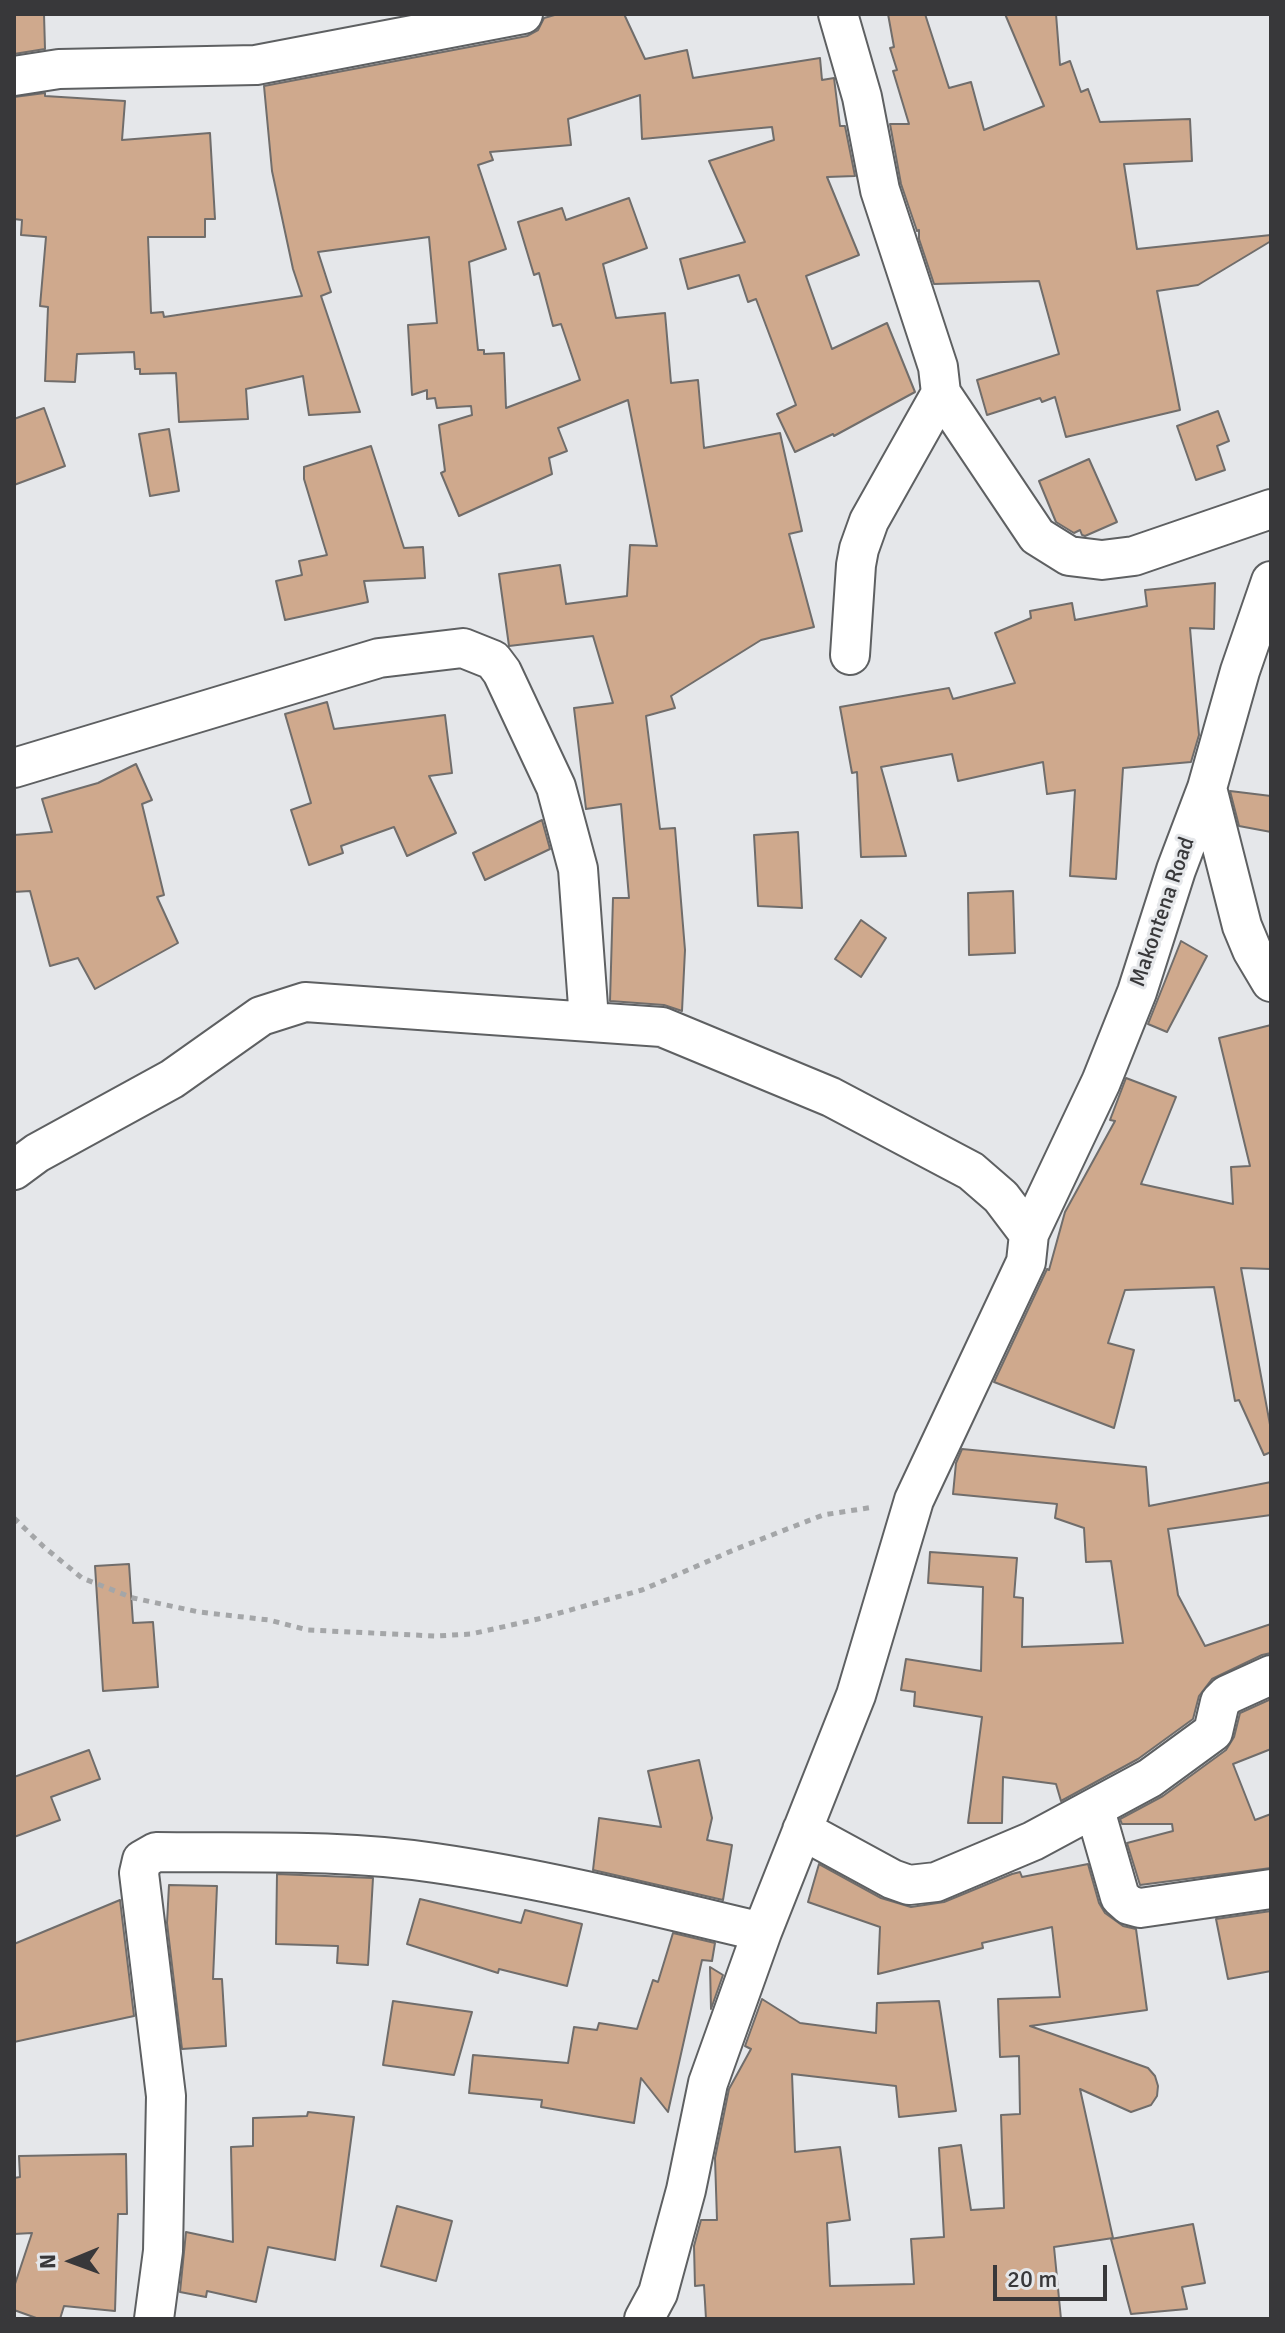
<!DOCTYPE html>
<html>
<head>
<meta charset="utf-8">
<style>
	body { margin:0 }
	#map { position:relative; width:1285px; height:2333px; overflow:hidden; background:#e5e7ea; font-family:Signika,sans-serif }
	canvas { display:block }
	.frame { position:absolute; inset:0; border:16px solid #38383a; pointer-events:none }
	.north { position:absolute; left:32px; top:2221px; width:80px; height:80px; -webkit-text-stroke:6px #e5e7ea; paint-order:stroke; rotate:269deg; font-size:22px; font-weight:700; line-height:32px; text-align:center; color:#38383a }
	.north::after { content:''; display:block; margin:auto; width:28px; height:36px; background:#38383a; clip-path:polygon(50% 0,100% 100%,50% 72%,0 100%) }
	.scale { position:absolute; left:993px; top:2265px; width:114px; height:36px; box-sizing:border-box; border:4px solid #38383a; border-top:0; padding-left:10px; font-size:24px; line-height:28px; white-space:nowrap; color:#38383a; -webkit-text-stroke:6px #e5e7ea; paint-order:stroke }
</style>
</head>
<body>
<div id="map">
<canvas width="1285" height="2333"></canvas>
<div class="frame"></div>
<div class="north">N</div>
<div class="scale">20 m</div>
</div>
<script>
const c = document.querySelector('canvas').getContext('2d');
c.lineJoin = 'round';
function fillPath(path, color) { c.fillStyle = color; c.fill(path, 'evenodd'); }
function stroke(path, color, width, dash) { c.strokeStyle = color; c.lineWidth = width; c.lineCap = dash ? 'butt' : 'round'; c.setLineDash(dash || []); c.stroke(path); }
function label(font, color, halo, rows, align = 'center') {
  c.font = font + ' Signika,sans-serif'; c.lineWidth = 6; c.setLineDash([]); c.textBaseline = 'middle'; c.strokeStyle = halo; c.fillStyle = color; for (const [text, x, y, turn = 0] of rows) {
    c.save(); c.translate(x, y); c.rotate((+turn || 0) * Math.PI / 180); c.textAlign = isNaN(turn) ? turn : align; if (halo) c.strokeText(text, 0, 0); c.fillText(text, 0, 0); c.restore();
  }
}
const building = new Path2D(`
	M14,14h30l1,35 -31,5z
	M558,14h66l21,45 42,-9 6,28 127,-20 2,22 12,-2 6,48h5l10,50 -28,1 32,78 -53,21 26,73 55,-26 28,69 -81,44 -1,-2 -38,18 -18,-38 19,-9 -40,-106 -8,3 -9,-27 -51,14 -8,-30 65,-17 -36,-81 65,-21 -2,-13 -130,12 -2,-44 -72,24 3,26 -81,7 3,8 -15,5 28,84 -37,13 9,88h6v4l20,-1 2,55 74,-28 -19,-56 -8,2 -14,-53 -5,2 -16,-53 44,-14 4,12 63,-22 18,50 -44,16 13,54 49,-5 6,70 27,-3 6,68 76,-15 22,98 -13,3 25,93 -53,13 -90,56 4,12 -29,8 14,113 15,-1 10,122 -3,61 -18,-6 -54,-4 3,-103h16l-8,-94 -35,5 -12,-101 39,-5 -20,-67 -84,10 -10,-72 61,-9 6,39 61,-8 3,-51 27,1 -29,-146 -70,28 9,23 -18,7 3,16 -93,42 -18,-43 4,-2 -6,-46 33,-10 -1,-9 -34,2 -2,-10 -8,1v-9l-15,5 -4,-70 29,-2 -8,-86 -111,15 13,40 -10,4 39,116 -51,3 -6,-39 -57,13 2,30 -69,3 -3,-49 -36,1v-5h-5l-1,-17 -57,2 -2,28 -30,-1 3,-74 -8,-1 6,-69 -25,-2 1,-15 -8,-1v-122l31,-4v3l80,5 -3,39 88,-7 5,86h-10v18h-57l3,76 12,-1 1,5 138,-21 -9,-27 -21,-98 -8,-85 263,-50 11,-6 6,-12z
	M888,14h37l24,74 22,-6 13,48 60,-24 -39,-92h51l4,51 10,-4 11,31 7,-3 12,33 90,-3 2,42 -68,3 13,85 134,-14v6l-73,44 -41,6 23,119 -114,27 -11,-40 -13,5 -2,-4 -53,17 -10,-35 82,-26 -20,-73 -105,3 -15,-45v-9l-2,1 -16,-47 -11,-60h19l-16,-53 4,-1 -7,-22 4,-1z
	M44,408l21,58 -51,19v-66z
	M1218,411l11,30 -12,5 8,24 -29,10 -19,-54z
	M169,429l10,62 -29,5 -11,-62z
	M371,446l33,102 19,-1 2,31 -61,3 4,21 -83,18 -9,-39 26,-6 -3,-14 28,-6 -23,-76v-12z
	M1089,459l28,63 -32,14 -3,-1 -2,-5 -6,3 -18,-11 -17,-41z
	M1215,583l-1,46 -24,-1 9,107 -8,27 -68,6 -7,111 -46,-3 5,-86 -28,4 -4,-32 -85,19 -6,-27 -71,13 25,89 -45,1 -4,-85 -5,1 -12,-66 109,-19 4,11 62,-16 -20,-50 36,-15 -1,-7 42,-8 3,17 72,-14 -2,-16z
	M327,702l7,27 111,-14 7,58 -23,3 27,57 -49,23 -13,-29 -53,19 2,7 -34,12 -18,-55 20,-7 -26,-89z
	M136,764l16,36 -10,4 22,91 -7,2 21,46 -83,46 -17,-31 -28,8 -20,-75 -16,1v-57l38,-3 -10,-33 56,-16z
	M1230,791l41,5v36l-32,-6z
	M542,820l8,29 -65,31 -12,-27z
	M798,832l4,76 -44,-2 -4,-71z
	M1013,891l2,62 -46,2 -1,-62z
	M861,920l25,18 -25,39 -26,-18z
	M1181,941l26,15 -40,76 -19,-8z
	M1271,1025v244l-30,-1 30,162v22l-7,3 -25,-55 -4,1 -21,-114 -89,3 -17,53 26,7 -20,78 -120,-46 53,-113 2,1 16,-58 50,-91 -5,-1 16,-42 50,19 -35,87 92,20 -2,-37 19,-1 -31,-128z
	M962,1449l184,18 3,39 122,-24v33l-103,14 10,66 27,51 66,-22v29l-9,2 -50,24 -13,17 -6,23 -55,40 -77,42 -5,-17 -53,-7 -1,46h-34l14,-106 -68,-11 1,-14 -14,-2 5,-31 75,12 2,-84 -55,-4 2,-31 87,6 -3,39 9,1 -1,49 101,-4 -12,-82 -25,1 -2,-34 -29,-10 2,-14 -104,-10 3,-31z
	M129,1564l4,59 20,-1 5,65 -55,4 -8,-125z
	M1271,1699v50l-38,15 22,56 16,-6v54l-131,17 -13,-42 46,-12 -1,-7h-50l-2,-5 43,-23 63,-46 8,-13 6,-24z
	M89,1750l11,29 -49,18 9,23 -46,17v-60z
	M699,1760l13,58 -5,22 25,5 -9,55 -130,-30 6,-52 62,9 -13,-56z
	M819,1864l62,34 30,9 33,-5 68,-28 8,-2 2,5 66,-13 11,39 6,10 18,13 13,3 11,81 -117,16 118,42 7,8 3,10 -1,10 -6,9 -20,7 -51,-23 33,149 -59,9 7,72h-355l-2,-34 -9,1 -1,-40 7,-26h16l-2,-62 14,-69 22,-40 -6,-3 17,-47 38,24 76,10 1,-30 62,-2 17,110 -57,6 -3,-31 -104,-12 3,78 45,-5 10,73 -23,3 3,63 84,-2 -3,-45 33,-2 -5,-89 22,-3 10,65 33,-2 -3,-93 19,-1 -1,-58 -19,1 -2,-58 62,-2 -8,-70 -70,16 1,5 -105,26 2,-47 -72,-25z
	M277,1874l96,4 -5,87 -31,-2 1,-17 -62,-2z
	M169,1885l48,1 -4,93h9l4,67 -44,3 -15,-126z
	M420,1899l101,24 4,-13 57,14 -15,62 -68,-17 -1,4 -91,-29z
	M120,1900l14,116 -120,26v-98z
	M1271,1911v60l-43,8 -12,-60z
	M673,1933l42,10 -3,18 -10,-1 -34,152 -27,-34 -7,45 -93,-16 1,-7 -73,-7 4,-38 95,8 6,-36 23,3 2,-7 38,6 16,-49 5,2z
	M710,1967l13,8 -12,34z
	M393,2001l79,11 -18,63 -71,-10z
	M308,2112l46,5 -19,143 -67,-13 -12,55 -49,-11 -1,6 -26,-5 6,-60 47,10 -2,-95 22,-1v-28l54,-2z
	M126,2154l1,60h-9l-3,97 -51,-5 -4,13h-21l-25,-9v-23l18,-54 -18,1v-56l6,-1 -1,-21z
	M397,2206l55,15 -16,60 -55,-15z
	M1193,2224l12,59 -23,4 5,22 -56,5 -20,-75z`);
const path = new Path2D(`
	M14,1518l30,29 38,31 51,20 66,14 70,8 39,10 127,6 36,-2 67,-15 104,-29 94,-41 87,-34 51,-8`);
const minor = new Path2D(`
	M838,14l24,83 18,93 58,177 3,26 -72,128 -10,28 -3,16 -6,90
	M14,76l45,-7 197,-4 267,-51
	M941,393l96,143 32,20 33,4 32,-4 137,-47
	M14,768l365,-110 84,-10 30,12 9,12 54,115 22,82 11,151
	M1207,788l35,138 10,24 19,32
	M14,1170l23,-17 135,-74 89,-63 44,-14 357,25 169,70 140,74 30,26 28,37 -3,28 -112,238 -58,195 -94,237 -54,151 -22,107 -28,103 -14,26
	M1029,1234l72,-152 36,-90 39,-122 31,-82 33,-117 31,-90
	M1095,1810l25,87 9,8 11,3 131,-19
	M802,1830l90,49 17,6 27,-3 97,-41 117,-63 63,-46 7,-30 7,-7 44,-20
	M154,2319l9,-68 3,-155 -27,-223 3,-13 14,-8c93,1 187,-3 279,11 110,16 218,43 327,69`);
const streetNames = [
	["Makontena Road",1163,912,-71]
];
fillPath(building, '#cfa98d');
stroke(building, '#706d6b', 2);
stroke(minor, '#5e6062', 42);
stroke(path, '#a4a6a8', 5, [6, 6]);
stroke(minor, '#fff', 38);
label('22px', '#38383a', '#e5e7ea', streetNames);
</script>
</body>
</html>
